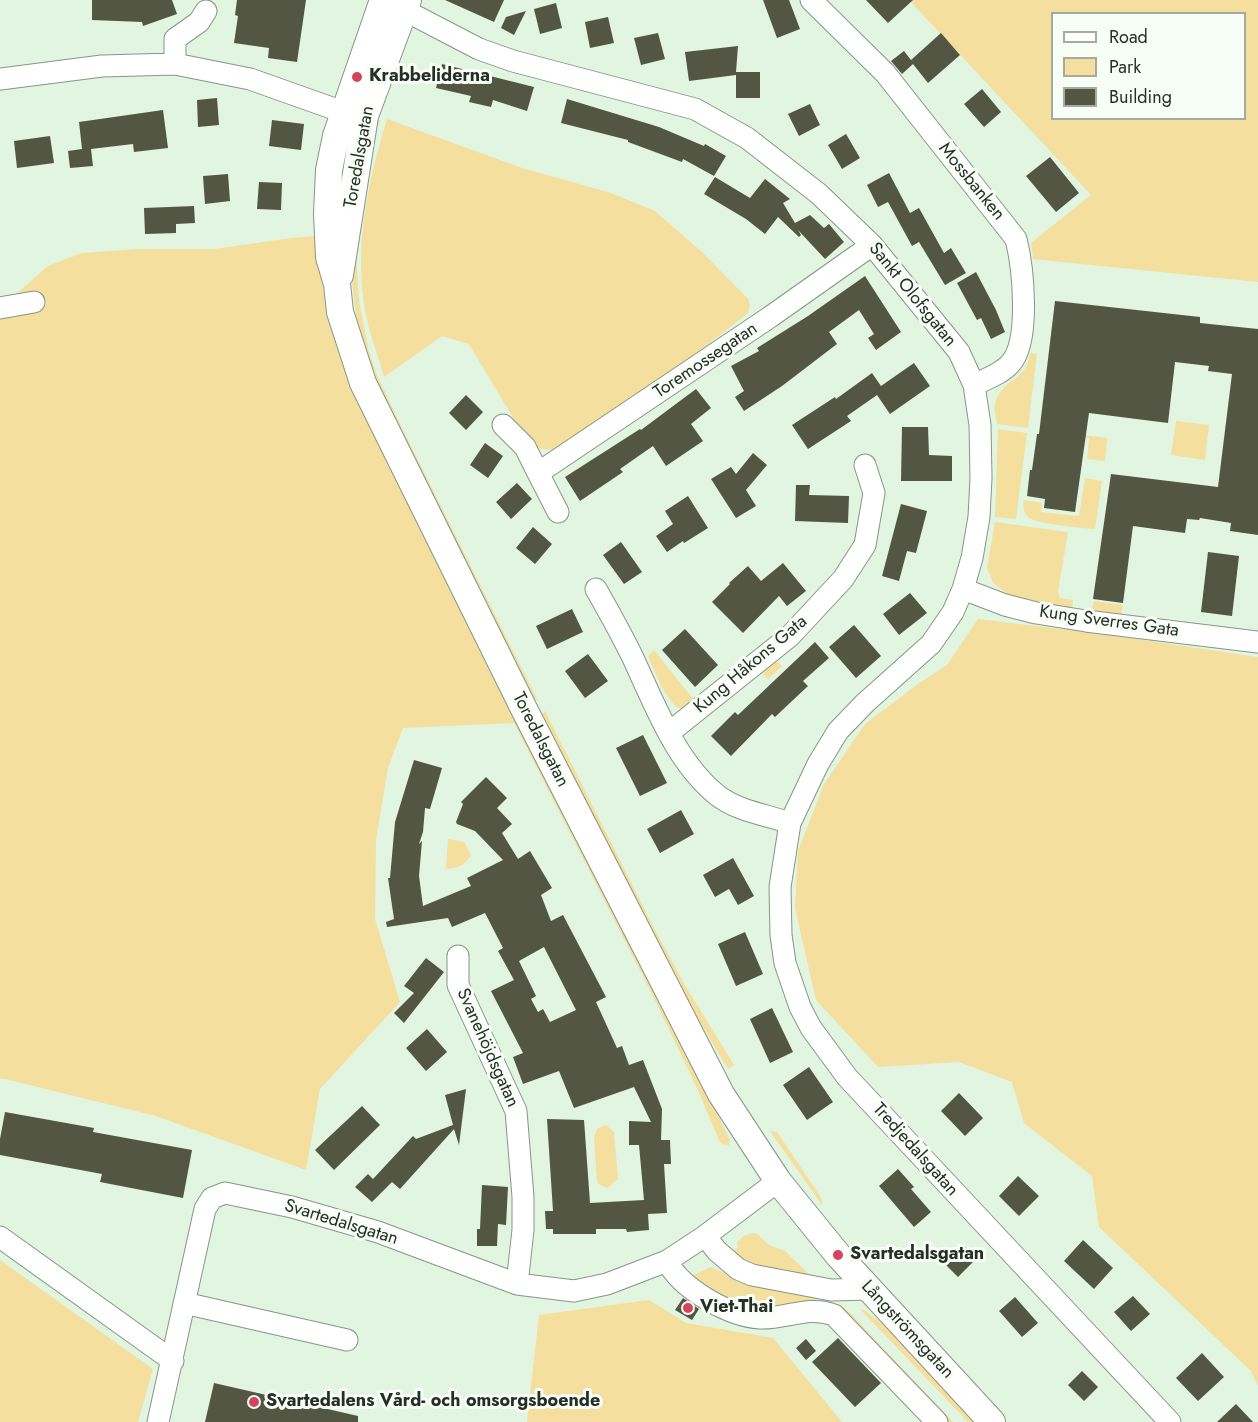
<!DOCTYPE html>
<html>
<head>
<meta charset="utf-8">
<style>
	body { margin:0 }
	#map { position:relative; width:1258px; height:1422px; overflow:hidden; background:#e1f5e1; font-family:Jost,sans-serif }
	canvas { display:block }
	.legend { position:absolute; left:1051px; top:12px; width:195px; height:108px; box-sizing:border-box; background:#f6fef6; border:2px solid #a3aba3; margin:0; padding:8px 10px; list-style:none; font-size:18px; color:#272e27 }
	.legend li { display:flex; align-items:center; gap:12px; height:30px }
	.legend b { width:30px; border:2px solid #a3aba3 }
</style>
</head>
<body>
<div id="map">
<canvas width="1258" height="1422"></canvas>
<ul class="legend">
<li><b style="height:8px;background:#fff"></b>Road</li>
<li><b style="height:16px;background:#f4df9e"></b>Park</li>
<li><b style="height:16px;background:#525642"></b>Building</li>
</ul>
</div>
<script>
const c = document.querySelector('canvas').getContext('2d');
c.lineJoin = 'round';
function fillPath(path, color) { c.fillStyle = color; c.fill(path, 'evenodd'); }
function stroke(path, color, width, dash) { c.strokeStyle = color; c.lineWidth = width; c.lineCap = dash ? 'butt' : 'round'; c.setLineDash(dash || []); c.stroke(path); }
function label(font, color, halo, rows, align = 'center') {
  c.font = font + ' Jost,sans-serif'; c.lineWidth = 6; c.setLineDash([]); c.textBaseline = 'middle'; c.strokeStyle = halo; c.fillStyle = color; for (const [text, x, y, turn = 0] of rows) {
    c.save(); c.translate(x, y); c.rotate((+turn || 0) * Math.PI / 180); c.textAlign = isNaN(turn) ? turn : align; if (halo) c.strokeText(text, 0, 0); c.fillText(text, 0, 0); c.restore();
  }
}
const green = new Path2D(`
	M909,0h349v282l-225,-23 -2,-16 60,-48zM1052,14h192v104h-192z
	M371,117l9,3 -14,43 -10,91 3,47 10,51 8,23 25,53 136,273 -7,-4 -156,-313 -17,-51 -7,-61z
	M387,119l135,49 89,25 44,18 47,41 46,47 2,6 -2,8 -61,48 -133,89 -18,-2 -9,-7 -58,-97 -27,-8 -58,41c-6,-22 -15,-44 -19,-67 -11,-64 3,-129 22,-191z
	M315,236l12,46 349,750 54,108 -1,5 -7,-1 -2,-2 -24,-56 -43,-90 -139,-273 -111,5 -15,40 -12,72 -1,79 25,83 -80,87 -14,81 -150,-54 -151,-37h-5v-771l48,-42 34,-13 58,-4h74l78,-11z
	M1030,353l7,1 -9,74 -31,-4c-1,-7 -4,-17 -1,-24 8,-22 31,-19 34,-47z
	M1176,421l33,4 -4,35 -34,-5z
	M998,429l29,4 -11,86 -21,-2z
	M1049,431l58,7 -2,23 -18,-2 2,-21 -40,-5z
	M1085,478l17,3 -7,48c-12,-1 -58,-5 -66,-11 -6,-5 -6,-11 -5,-18l18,3 -1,9 38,4z
	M995,522l73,10 -10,59 2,7 13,2 -1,11 -60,-14 -19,-14 -6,-15z
	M1094,601l29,4 -2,10 -26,-1 -3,-6z
	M978,619l124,15 156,23v729l-7,-15 -152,-144 -7,-51 -68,-53 -12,-41 -53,-20 -81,5 -62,-67 -21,-92 3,-57 26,-67 41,-60 53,-40 29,-19z
	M654,650l40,50 -13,9c-14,-4 -27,-40 -33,-53z
	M774,658l8,8 -14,13 -8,-8z
	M545,711l110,219 31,57 48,78 -6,4 -49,-82 -137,-269v-3z
	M448,839l16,3 7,13c-7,11 -13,13 -25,14z
	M606,1125l8,7 4,47 -11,9 -10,-5 -3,-46 3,-8z
	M770,1131l7,1 45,67v6z
	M753,1233l4,1 12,11 16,6 27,26 -59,-9 -20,-17 5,-3 -1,-6 7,-6z
	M0,1260l153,109 -15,53h-138z
	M710,1267l11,4 15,10 16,5 62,11 4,4 -2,3 -54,7 -41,-12 -29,-23z
	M649,1300l37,23 87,15 69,84h-315l12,-107z
	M833,1303l8,2 6,5 106,112h-8l-114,-116z
	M860,1309c18,2 98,94 116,113h-8z`);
const building = new Path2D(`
	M92,0h80l5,14 -34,12 -1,-4 -50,-2z
	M237,0h69l-9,62 -29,-4 1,-10 -35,-5 4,-27 -3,-1z
	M445,0h59l-10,22z
	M763,0h26l11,29 -23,9z
	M866,0h47l-25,23z
	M556,3l6,25 -22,6 -6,-25z
	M526,11l-12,24 -13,-7 5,-11z
	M608,17l6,26 -24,5 -5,-26z
	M658,33l7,26 -24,6 -7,-27z
	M941,33l19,22 -32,28 -15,-19 -11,10 -11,-13 13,-10 7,9z
	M738,46l-2,26h24v26h-24v-23l-47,6 -4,-29z
	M442,64l92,23 -7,24 -34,-11 -2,7 -22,-5 2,-6 -35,-8z
	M982,89l19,23 -17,15 -20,-23z
	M217,98l2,27 -21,2 -1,-27z
	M567,99l92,28 45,19 1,-2 21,12 -12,20 -31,-17 -1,3 -54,-20v-2l-67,-17z
	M810,104l10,21 -21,11 -11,-22z
	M163,110l5,38 -34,4 -1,-8 -42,5 2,17 -23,2 -2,-17 14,-2 -3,-27z
	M272,120l32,4 -3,26 -32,-4z
	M846,134l14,24 -18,11 -14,-24z
	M50,136l4,27 -37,5 -3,-27z
	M1050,157l29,36 -23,19 -30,-36z
	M889,173l21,40 9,-5 25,45 7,-5 15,25 -21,12 -26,-43 -7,4 -24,-44 -10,5 -11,-22z
	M228,174l2,27 -25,3 -2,-28z
	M715,177l35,21 15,-19 25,20 -7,4 12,20 15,-8 14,13 5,-4 15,18 -19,17 -27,-29 3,5 -2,2 -21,-20 -13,17 -19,-15 -42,-25z
	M259,182l23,1 -1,27 -24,-1z
	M194,206l1,17 -19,1v9l-31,1 -1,-26z
	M976,272l20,38 9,22 -14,7 -10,-21 -4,2 -20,-37z
	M865,276l36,56 -25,18 -8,-12 6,-4 -15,-24 -30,22 8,12 -55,42 -38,25 -9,-14 9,-6 -13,-25 28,-15 -2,-3 51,-32z
	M1055,301l145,16v6l58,6v206l-28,-4 1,-8 -31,-5 -1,2 -12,-1 -2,14 -52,-7 -10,77 -30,-4 18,-125 107,13 14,-113 -24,-3 1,-5 -34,-4 -7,61 -79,-10 -14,99 -31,-4 1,-9 -18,-3 3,-26h2l5,-36h2z
	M914,363l16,23 -40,28 -13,-19 -30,21 4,5 -43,28 -16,-24 43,-28 1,2 36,-26 9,13z
	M696,389l15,19 -20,16 12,17 -37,25 -13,-20 -33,23 3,3 -43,29 -15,-24 75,-48 1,1z
	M466,395l17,17 -17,18 -17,-17z
	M902,427h26l1,28 23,1v25h-51z
	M485,443l18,13 -15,22 -18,-13z
	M753,453l14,12 -21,25 10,16 -20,12 -25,-39 20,-12 5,7z
	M517,483l15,16 -21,20 -15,-17z
	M796,485h14l-1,10 40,1 -1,27 -53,-2z
	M688,496l20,32 -24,15 -1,-2 -16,11 -11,-16 17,-12 -8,-13z
	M901,504l26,7 -11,42 -9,-2 -8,30 -17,-5z
	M533,527l19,17 -17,20 -19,-16z
	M621,542l21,30 -18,12 -21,-29z
	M1208,552l31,4 -7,60 -31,-4z
	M783,563l23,28 -19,15 -8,-10 -36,37 -31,-31 18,-18 -1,-1 19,-17 13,15z
	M910,593l17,20 -28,22 -16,-21z
	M572,609l11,23 -36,17 -11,-23z
	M854,625l27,31 -25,22 -27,-31z
	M685,629l33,36 -23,22 -33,-37z
	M815,642l14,16 -26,23 5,5 -33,31 -3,-3 -41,42 -20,-20 24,-24 3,3z
	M588,654l20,27 -23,17 -20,-27z
	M643,735l24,48 -27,13 -24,-48z
	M414,760l28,8 -12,41 -5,-1 -2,24 -4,12 3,-3 -3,35 4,30 48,-20 -4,-8 36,-18 -28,-29 -18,-7 -1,-2 7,-18 -2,-2 25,-25 21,21 -10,10 15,16 -10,9 16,26 12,-8 22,37 -11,7 10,26 12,-6 43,82 -10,5 21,46 5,-2 7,19 14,-5 19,49 -1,31h9l1,24h-7l3,49 -19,1 1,16 -22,2 -1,-3h-30v5h-43v-5h-7l-1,-18h8l-6,-92 37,1 6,83 54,-3 -5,-55h-10v-24l22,1 -17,-35 -60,21 -15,-37 -36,13 -10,-27 10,-4 -32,-62 23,-11 -16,-29 5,-3 -18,-35 -33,14 -4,-9 -61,9 -1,-5 8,-3 -6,-41h2l5,-56zM544,947l32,63 -26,12 -7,-13 -5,3 -7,-13 5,-3 -17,-35z
	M681,810l13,24 -34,19 -13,-24z
	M733,858l21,38 -16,9 -9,-16 -14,8 -12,-22z
	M745,932l18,42 -27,12 -18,-42z
	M426,958l18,14 -40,51 -10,-10 20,-20 -10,-7z
	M772,1008l21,44 -23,11 -20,-44z
	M427,1029l20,23 -21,19 -20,-23z
	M809,1067l24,35 -26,18 -24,-35z
	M466,1089l-7,56 -5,-16 -54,60 -8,-7 -20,20 -17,-15 13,-13 5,5 40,-43 3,3 37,-14 -8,-30z
	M959,1093l24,25 -18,18 -24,-25z
	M362,1106l18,19 -46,45 -19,-20z
	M5,1112l89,16 -1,4 99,18 -9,48 -83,-16 2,-8 -102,-19v-16z
	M898,1169l16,18 -3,2 20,23 -17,15 -35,-41z
	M1018,1176l21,20 -20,20 -20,-20z
	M482,1185l26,2 -2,38 -8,-1 -1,22h-20v-17h3z
	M1083,1240l30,28 -19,21 -30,-28z
	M963,1244l14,14 -19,19 -14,-14z
	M1133,1296l17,18 -19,17 -17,-19z
	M1015,1297l23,26 -16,14 -23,-26z
	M683,1298l16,11 -7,11 -17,-10z
	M838,1338l43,45 -26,24 -43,-45z
	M806,1339l10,12 -10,9 -10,-12z
	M1202,1353l22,24 -26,24 -22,-23z
	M1082,1371l16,16 -14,14 -16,-16z
	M214,1383l144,33v6h-153z
	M1236,1404l17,18h-36z`);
const minor = new Path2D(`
	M811,0l74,73 131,166c7,28 15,103 -6,125 -9,10 -24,15 -36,21
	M394,1l10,9 75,39 34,12 182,48 52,29 72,56 53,51 87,107 15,33 6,40 1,53 -2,39 -7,41 -9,31 -10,23 -22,32 -66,59 -27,28 -20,33 -28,59 -10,64 1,48 4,28 15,44 11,21 36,49 323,345
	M175,64v-25l24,-17 7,-11
	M0,79l102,-13 73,-2 75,15 93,33 16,3
	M0,308l34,-6
	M503,425l22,22 13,26 232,-156 102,-72
	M538,473l20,39
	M596,589c13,23 26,46 37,69 22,47 43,104 84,137 20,16 50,20 73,28
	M963,589l42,16 31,8 50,8 172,21
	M670,732l120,-96 53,-57 22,-34 9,-52 -9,-28
	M458,956v29l58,126 7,86v33l-6,54
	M705,1236l12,15 21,18 14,6 79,15 39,-1
	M0,1237l173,124
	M667,1261c14,28 62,55 93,57 26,1 49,-13 74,-3l103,107
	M184,1303l163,37
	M158,1422l47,-213 7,-11 13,-5 67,14 86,25 139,52 57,7 33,-7 60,-23 38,-25 73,-55`);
const tertiary = new Path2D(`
	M383,0l-47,136 -7,34 -2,44 2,43 8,27 3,28 23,71 160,324 198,387 57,87 60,74 154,167
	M340,275l25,-159 43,-116`);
const markers = [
	[357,77,6,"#d44460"],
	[838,1255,6,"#d44460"],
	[688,1308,6,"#d44460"],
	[254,1402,6,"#d44460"]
];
const poiNames = [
	["Krabbeliderna",369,77],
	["Svartedalsgatan",850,1255],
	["Viet-Thai",700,1308],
	["Svartedalens Vård- och omsorgsboende",266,1402]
];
const streetNames = [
	["Toredalsgatan",360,157,-80],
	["Mossbanken",971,182,51],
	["Sankt Olofsgatan",912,295,51],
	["Toremossegatan",706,361,-34],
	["Kung Sverres Gata",1109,622,8],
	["Kung Håkons Gata",751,665,-40],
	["Toredalsgatan",540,740,63],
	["Svanehöjdsgatan",487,1048,66],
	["Tredjedalsgatan",915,1150,48],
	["Svartedalsgatan",341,1223,17],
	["Långströmsgatan",907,1330,47]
];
fillPath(green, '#f4df9e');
fillPath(building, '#525642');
stroke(minor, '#859785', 23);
stroke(tertiary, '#859785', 28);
stroke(minor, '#fff', 21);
stroke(tertiary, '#fff', 26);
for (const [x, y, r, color] of markers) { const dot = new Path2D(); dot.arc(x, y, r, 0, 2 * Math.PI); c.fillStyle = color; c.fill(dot); stroke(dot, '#f6fef6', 2); }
label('bold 18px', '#272e27', '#f6fef6', poiNames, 'left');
label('18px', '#272e27', '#f6fef6', streetNames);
</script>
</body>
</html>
